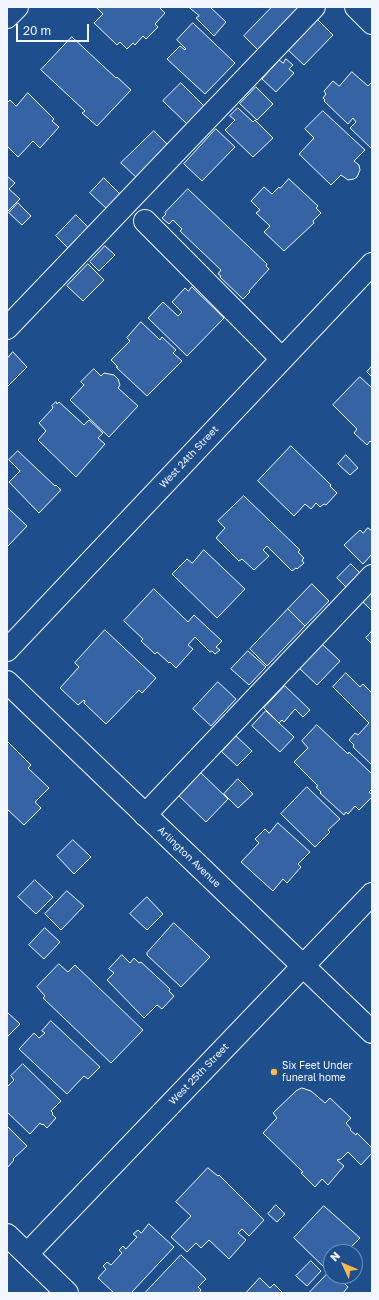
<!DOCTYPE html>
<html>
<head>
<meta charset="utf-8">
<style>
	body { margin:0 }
	#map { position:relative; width:379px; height:1300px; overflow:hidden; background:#1f4e8c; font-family:"Golos Text",sans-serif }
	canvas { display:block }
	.frame { position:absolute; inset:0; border:8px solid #f2f6ff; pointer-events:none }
	.north { position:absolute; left:323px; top:1244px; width:40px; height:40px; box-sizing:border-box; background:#1f4e8c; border:1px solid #7391ba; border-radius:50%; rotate:314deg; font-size:11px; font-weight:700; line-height:16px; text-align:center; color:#f2f6ff }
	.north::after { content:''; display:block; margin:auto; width:14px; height:18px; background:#ffb74d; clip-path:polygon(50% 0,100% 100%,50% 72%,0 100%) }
	.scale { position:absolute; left:16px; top:24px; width:73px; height:18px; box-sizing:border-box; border:2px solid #f2f6ff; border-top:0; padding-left:5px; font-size:12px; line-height:14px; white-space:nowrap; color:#f2f6ff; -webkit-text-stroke:3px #1f4e8c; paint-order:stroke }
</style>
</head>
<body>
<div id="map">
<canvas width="379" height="1300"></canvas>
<div class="frame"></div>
<div class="north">N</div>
<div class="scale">20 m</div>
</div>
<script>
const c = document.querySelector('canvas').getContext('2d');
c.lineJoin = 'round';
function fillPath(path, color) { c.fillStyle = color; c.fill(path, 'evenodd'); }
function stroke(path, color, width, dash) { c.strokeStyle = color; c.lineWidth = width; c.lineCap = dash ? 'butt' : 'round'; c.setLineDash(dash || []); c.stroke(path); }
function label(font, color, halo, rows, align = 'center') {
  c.font = font + ' "Golos Text",sans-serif'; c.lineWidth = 3; c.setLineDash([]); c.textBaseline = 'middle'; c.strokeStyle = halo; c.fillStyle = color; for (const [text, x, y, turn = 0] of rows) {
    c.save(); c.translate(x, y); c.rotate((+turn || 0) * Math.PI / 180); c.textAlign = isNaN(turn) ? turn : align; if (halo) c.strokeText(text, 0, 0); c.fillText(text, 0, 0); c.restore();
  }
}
const building = new Path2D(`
	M99,7h60l6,6 -10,11 3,3 -12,12 -3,-3 -8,9 -2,-2 -6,6 -7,-7 -3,3 -23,-22 9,-9 -6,-6z
	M189,7h21l16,15 -12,14 -18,-18 3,-2z
	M272,7h26l5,5 -41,42 -18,-18z
	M317,19l16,16 -29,30 -16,-15z
	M193,23l42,40 -30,31 -38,-35 13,-13 5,4 1,-1 -9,-9z
	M72,37l44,41 1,-1 14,13 -34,36 -15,-13 3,-2 -44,-41z
	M286,59l7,6 -4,4 5,4 -18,19 -14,-13 17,-19 4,3z
	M352,72l16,14 3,-3h1v66l-22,-21 6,-6 -3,-4 -5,6 -24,-23 1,-1 -2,-2 3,-4 -2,-3 9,-10 6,5z
	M181,83l24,24 -17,18 -25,-24z
	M256,87l17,17 -16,16 -17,-16z
	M28,93l26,26 -2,2 7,6 -19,21 -7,-7 -15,16 -11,-11v-43l3,-3 6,6z
	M238,108l15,14 2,-2 18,18 -20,19 -28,-27 10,-10 -5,-4z
	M323,111l42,39 -11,11 5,4 1,5 -3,7 -3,2 -6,1 -7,-5 -10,10 -32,-31 15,-16 -9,-9z
	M216,129l19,18 -33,34 -18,-17z
	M154,131l16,16 -32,32 -17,-16z
	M7,176l8,7 -6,6 11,10 -13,13z
	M104,178l18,18 -14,14 -18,-17z
	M289,179l29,27 -2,2 5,5 -8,8 1,2 -30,28 -20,-19 6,-6 -14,-13 4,-3 -9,-9 13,-14 8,7 7,-7 1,1z
	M188,189l79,75 -1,2 3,3 -20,22 1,1 -7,7 -23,-22 1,-1 -3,-2 3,-4 -41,-39 2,-2 -9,-9 -4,4 -7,-6 4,-4 -1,-1z
	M18,203l13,13 -9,9 -13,-12z
	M76,215l18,18 -20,21 -18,-18z
	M105,246l10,9 -16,16 -9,-9z
	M88,264l16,16 -21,21 -16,-15z
	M192,287l32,31 -37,38 -39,-38 15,-16 15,14 4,-4 -10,-10 13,-14 3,3z
	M141,322l19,18 2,-3 14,13 -3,3 9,8 -35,35 -31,-29h2l-7,-7 19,-19 -3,-3z
	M13,352l14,15 -20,20v-28z
	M372,366v11l-5,-5z
	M94,369l7,7 3,-3 10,2 4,4 2,6 -2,3 20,18 -29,31 -39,-37 14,-15 -3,-3z
	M360,377l12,11v55l-2,-2 -3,4 -13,-12 3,-4 -24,-24z
	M56,402l1,2 2,-2 25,23 5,-5 14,13 -5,5 7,6 -29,33 -38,-37 8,-9 -7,-8 14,-15 -1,-2z
	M291,446l40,39 -1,1 7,7 -11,12 -2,-1 -4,3 -4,-4 -5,6 -6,-5 -11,12 -36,-35z
	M18,451l37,35 1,-1 5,5 -22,23 -30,-31 11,-11 -11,-11z
	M346,455l12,13 -8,7 -12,-11z
	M244,496l56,54 -2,2 6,6 -2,2 2,3 -7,6 -1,-1 -4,3 -25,-25 -4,4 6,6 -15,14 -12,-11 -3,2 -23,-23 9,-10 -7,-7z
	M7,507l20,19 -20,21z
	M368,528l4,3v23l-9,10 -19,-19 16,-15 3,3z
	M204,550l41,39 -28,29 -45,-44 15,-15 5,4z
	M351,564l10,10 -13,15 -11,-11z
	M312,584l17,17 -24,25 -17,-17z
	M154,589l34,33 6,-7 28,26 -6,6 4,3 -5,4 -3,-3 -2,1 -15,-15 -7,8 5,4 -17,19 -6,-6 -1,1 -12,-11 -2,2 -14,-13 2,-2 -19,-18z
	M372,591v20l-10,-10z
	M288,609l17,17 -38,40 -17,-17z
	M105,630l51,48 -14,15 -3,-3 -33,34 -22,-21 1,-2 -1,-1 -6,5 -18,-17 19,-21 -4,-4z
	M372,631v13l-6,-6z
	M322,644l18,17 -23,24 -18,-17z
	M248,651l18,16 -17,18 -18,-16z
	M346,673l14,14 3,-3 9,9v72l-19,-18 1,-2 -5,-5 6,-7 3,2 11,-12 -36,-36z
	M218,682l18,17 -25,27 -18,-17z
	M285,686l25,24 -7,7 -8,-8 -11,13 -2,-2 -3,3 -15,-15z
	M266,711l28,26 -14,15 -28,-26z
	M317,725l31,29 1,-2 23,22v15l-3,3 3,3v2l-13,13 -4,-4 -7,8 -2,-2 -2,3 -24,-22 1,-1 -5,-5 2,-1 -24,-24 14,-14 -6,-7z
	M236,736l16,15 -15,15 -15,-14z
	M7,741l24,24 -3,3 21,20 -14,14 6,6 -17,17 -17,-16z
	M199,771l29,28 -22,23 -29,-28z
	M238,779l15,15 -15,14 -14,-14z
	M307,787l33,32 -12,11 2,2 -15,15 -34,-33z
	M278,823l32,29 -12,12 3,3 -14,16 -4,-4 -10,12 -32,-29 18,-19 -4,-4 10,-10 4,4z
	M73,840l18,17 -17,17 -17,-18z
	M35,880l18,17 -17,17 -18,-17z
	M67,891l17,15 -23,24 -16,-16z
	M147,897l16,17 -16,16 -17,-16z
	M174,923l36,34 -29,30 -34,-32v-2z
	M45,928l15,14 -16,17 -15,-14z
	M122,955l8,8 4,-5 5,5 2,-1 29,27 -1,2 5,5 -12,13 -5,-4 -13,13 -37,-38 7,-7 -5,-4z
	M59,964l9,8 7,-7 68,65 -32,33 -68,-65 2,-2 -8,-9z
	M7,1012l13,12 -13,13z
	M51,1021l49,46 -12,12 -4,-3 -17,18 -48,-45 15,-16 5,5 6,-5 -3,-2z
	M23,1064l38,37 -10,10 2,2 -1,1 4,4 -9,10 -4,-4 -1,1 -2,-2 -10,11 -23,-22v-25l7,-7 -3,-4z
	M302,1088l9,3 14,12 5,-5 21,20 -5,5 5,6 -1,1 6,5 1,-2 15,15v5l-11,12 -13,-13 -7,7 -4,1 7,6 -16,19 -6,-6 -7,8 -14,-14 2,-1 -40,-39 14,-15 -4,-5 23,-22z
	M7,1126l20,20 -14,13 1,1 -7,8z
	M208,1168l10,8 1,-1 45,45 -15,16 -7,-7 -4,4 8,7 -17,19 -20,-19 -8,8 -5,-5 -9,9 -16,-15 20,-21 -15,-14z
	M276,1205l9,9 -8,8 -9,-8z
	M324,1206l36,32 -14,14h-15v16l-3,3 -34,-33z
	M149,1224l25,23 -43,46h-17l-16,-15 8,-9 -3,-3 4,-4 4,3 11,-12 -3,-3 4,-4 3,3 11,-12 -4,-3 5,-4 3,3z
	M181,1255l25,24 -8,8 3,3 -2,3h-4l-1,-1 -2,1h-47z
	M311,1261l10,10 -14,15 -11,-10z
	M331,1270v6h6l11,11 -5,6h-34z
	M260,1278l10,10 4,-4 9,9h-37z`);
const minor = new Path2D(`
	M356,7l16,16
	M7,17l10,-10
	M145,221l137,138
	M7,328l307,-321
	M7,650l365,-386
	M145,815l227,-239
	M7,1235l60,58
	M27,1254l345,-360`);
const major = new Path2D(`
	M7,682l365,350`);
const markers = [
	[274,1072,4,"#ffb74d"]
];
const streetNames = [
	["West 24th Street",189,457,-47],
	["Arlington Avenue",189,857,44],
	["West 25th Street",199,1074,-46]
];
const poiNames = [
	["Six Feet Under",282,1066],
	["funeral home",282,1078]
];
fillPath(building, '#3563a3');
stroke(building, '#f2f6ff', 1);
stroke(minor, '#f2f6ff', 24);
stroke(major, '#f2f6ff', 24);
stroke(minor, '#1f4e8c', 22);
stroke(major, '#1f4e8c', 22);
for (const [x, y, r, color] of markers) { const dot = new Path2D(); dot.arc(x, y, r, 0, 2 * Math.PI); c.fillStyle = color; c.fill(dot); stroke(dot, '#1f4e8c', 1.5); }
label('10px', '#f2f6ff', '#1f4e8c', streetNames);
label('10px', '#f2f6ff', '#1f4e8c', poiNames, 'left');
</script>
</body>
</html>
